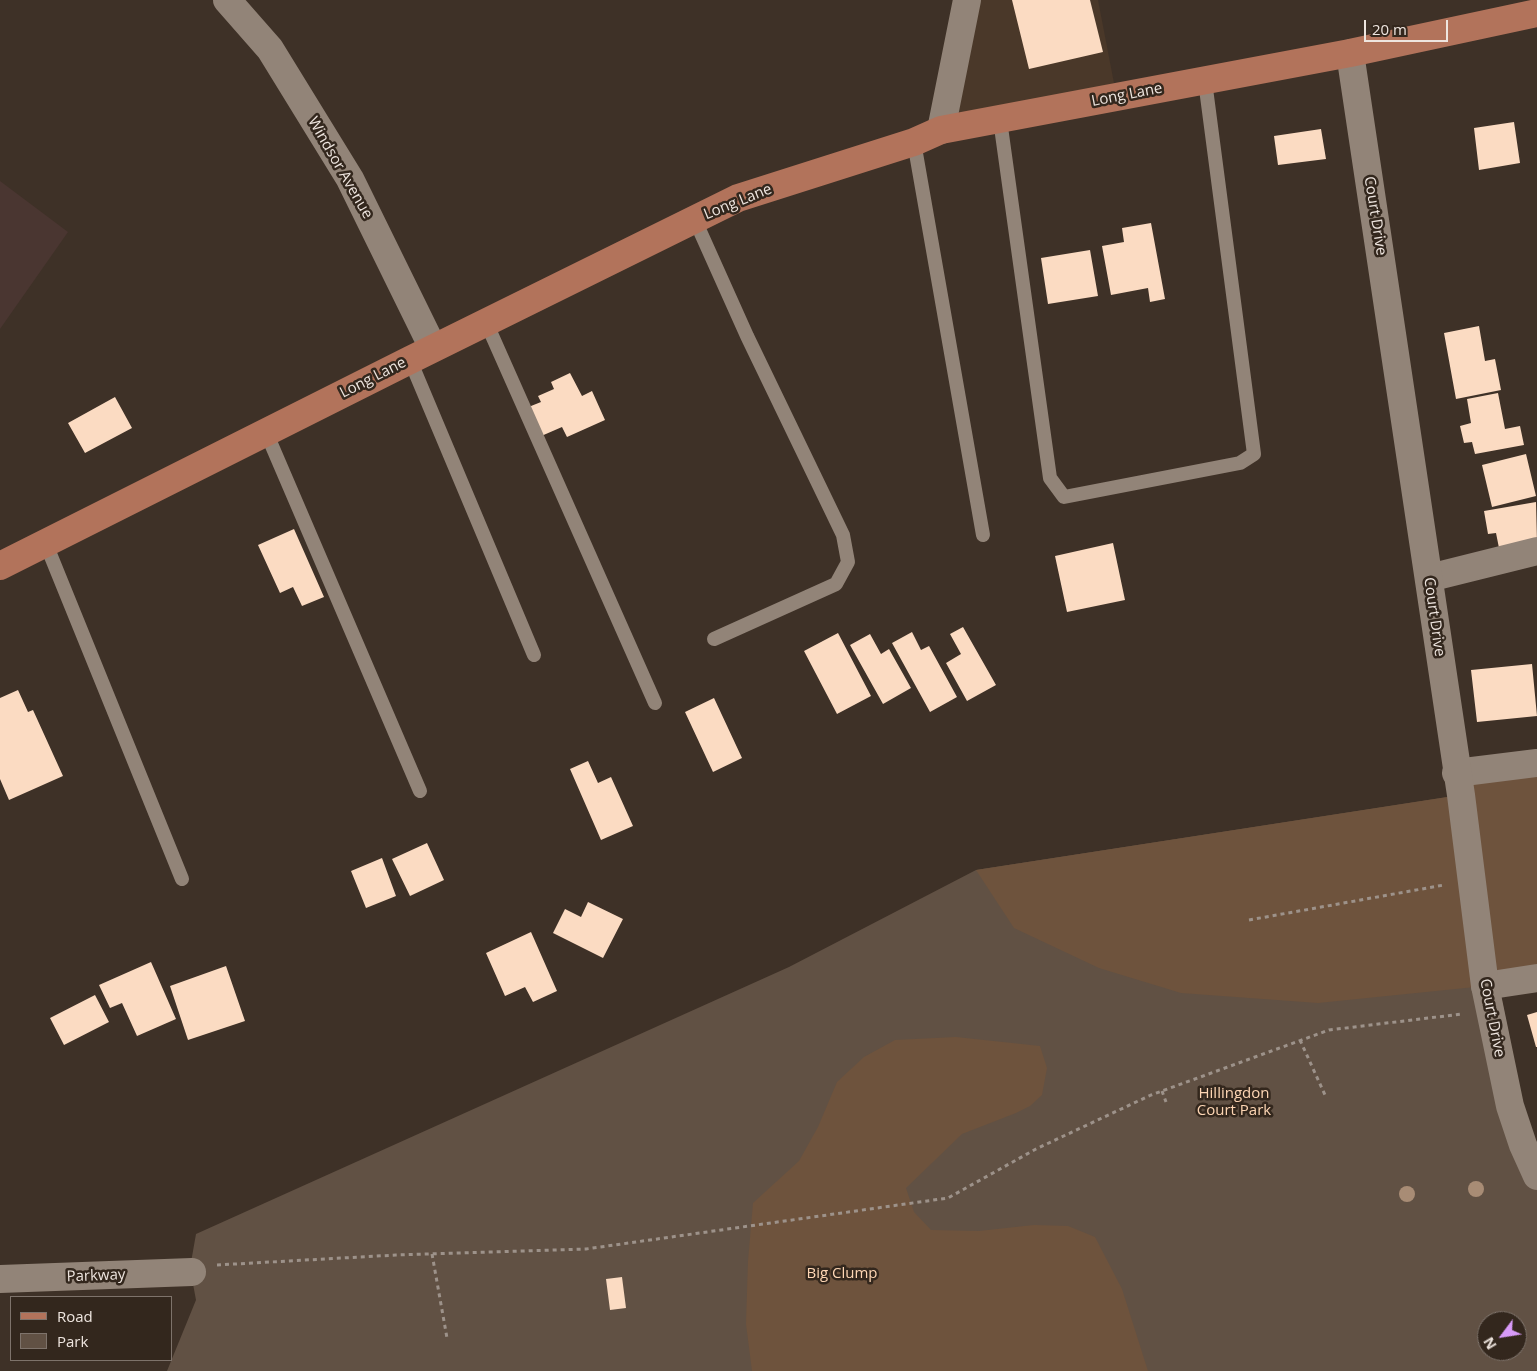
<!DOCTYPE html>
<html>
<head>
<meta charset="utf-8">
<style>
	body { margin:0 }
	#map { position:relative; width:1537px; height:1371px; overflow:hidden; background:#3e3127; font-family:"Open Sans",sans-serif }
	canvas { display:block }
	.legend { position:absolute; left:10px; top:1296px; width:162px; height:65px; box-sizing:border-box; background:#33271d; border:1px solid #7e736b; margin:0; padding:6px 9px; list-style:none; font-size:15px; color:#eee5df }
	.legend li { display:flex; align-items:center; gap:10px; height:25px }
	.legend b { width:25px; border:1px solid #7e736b }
	.north { position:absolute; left:1477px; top:1311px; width:50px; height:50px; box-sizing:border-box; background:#33271d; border:1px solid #7e736b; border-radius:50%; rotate:239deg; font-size:14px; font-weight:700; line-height:20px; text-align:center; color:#eee5df }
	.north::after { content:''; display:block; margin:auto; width:18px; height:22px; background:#d89af8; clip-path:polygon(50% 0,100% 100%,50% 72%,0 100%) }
	.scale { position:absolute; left:1364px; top:20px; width:84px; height:22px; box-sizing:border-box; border:2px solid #eee5df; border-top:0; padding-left:6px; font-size:15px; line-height:18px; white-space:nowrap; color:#eee5df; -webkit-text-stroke:4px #33271d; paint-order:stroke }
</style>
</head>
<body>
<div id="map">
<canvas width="1537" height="1371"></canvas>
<ul class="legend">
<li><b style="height:6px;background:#b2735b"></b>Road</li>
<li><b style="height:14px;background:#615144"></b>Park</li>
</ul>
<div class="north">N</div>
<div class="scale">20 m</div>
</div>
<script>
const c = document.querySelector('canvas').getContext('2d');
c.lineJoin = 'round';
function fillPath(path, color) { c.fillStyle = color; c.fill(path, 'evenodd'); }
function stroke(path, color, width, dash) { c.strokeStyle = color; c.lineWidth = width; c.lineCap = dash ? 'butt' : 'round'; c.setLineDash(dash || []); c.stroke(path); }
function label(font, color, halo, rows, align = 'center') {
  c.font = font + ' "Open Sans",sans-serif'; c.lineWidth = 5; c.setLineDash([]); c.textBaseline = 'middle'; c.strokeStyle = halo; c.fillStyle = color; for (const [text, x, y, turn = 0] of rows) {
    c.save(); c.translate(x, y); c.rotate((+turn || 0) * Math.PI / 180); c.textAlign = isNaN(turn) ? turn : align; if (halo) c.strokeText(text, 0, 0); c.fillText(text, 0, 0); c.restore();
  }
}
const built = new Path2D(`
	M964,0h134l16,83 -173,47z`);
const education = new Path2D(`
	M0,181l68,51 -68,97z`);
const green = new Path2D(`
	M1461,795l76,381v195h-1370l29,-71 -6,-32 6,-34 593,-267 187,-97zM1487,1321h30v30h-30z`);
const forest = new Path2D(`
	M1537,763v215l-52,8 -167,17 -137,-10 -82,-25 -85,-40 -38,-58 484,-75 -4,-22z
	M956,1037l84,9 7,22 -5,27 -12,11 -14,7 -54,21 -56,54 8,24 17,18 48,1 55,-6 34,1 27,11 27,52 26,82h-396l-6,-47 2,-63 5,-58 46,-42 19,-34 19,-45 27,-25 31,-17z`);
const building = new Path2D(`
	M1012,0h78l13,52 -74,17z
	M1514,122l6,41 -41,7 -5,-42z
	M1321,129l5,30 -48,6 -4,-29z
	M1151,223l14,76 -15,3 -2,-14 -37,7 -9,-49 22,-4 -2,-14z
	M1090,250l8,46 -50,8 -7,-46z
	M1479,326l6,35 10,-2 6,31 -45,9 -12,-66z
	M570,373l12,23 10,-5 13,29 -38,17 -5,-10 -23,10 -13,-29 15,-6 -3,-6 16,-7 -3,-7z
	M1498,393l7,36 15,-3 4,19 -49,9 -3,-12 -8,1 -4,-17 11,-3 -4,-24z
	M115,397l17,31 -47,25 -17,-30z
	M1526,454l10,42 -44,11 -10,-42z
	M1536,502l1,40 -38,6 -3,-15 -8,1 -4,-23z
	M294,529l30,68 -22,9 -9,-19 -13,6 -22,-48z
	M1113,543l12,57 -58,12 -12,-56z
	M963,627l33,58 -29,16 -21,-38 15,-9 -11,-20z
	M912,632l9,18 8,-4 28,51 -27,15 -38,-69z
	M838,633l33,63 -34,18 -33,-63z
	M870,634l11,20 8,-5 22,39 -28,16 -33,-59z
	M1532,664l5,52 -60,6 -6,-52z
	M18,690l10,22 5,-2 30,66 -54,24 -9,-21v-81z
	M714,698l28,60 -29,14 -28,-60z
	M588,761l10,22 13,-6 22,49 -32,14 -31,-71z
	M427,843l17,37 -34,16 -18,-37z
	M382,858l14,38 -30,12 -15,-37z
	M588,902l35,17 -20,39 -50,-25 12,-24 16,8z
	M531,932l26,59 -24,11 -8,-15 -20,9 -19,-43z
	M151,962l25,57 -39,17 -15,-33 -12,5 -11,-23z
	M226,966l19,55 -57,19 -18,-54z
	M95,995l14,27 -45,23 -14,-27z
	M1537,1012v35h-1l-9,-32z
	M622,1277l4,31 -16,2 -4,-31z`);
const path = new Path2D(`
	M1249,920l195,-35
	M1300,1040l25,55
	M1162,1091l4,11
	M432,1254l15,84
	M217,1265l179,-10 190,-6 362,-51 88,-49 115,-54 178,-65 133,-16`);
const service = new Path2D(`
	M1000,120l50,358 14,19 176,-34 14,-9 -49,-373
	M914,142l69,393
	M695,220l52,116 96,199 5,27 -12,22 -122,55
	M486,322l169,381
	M410,360l124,295
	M266,432l154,359
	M46,544l136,335`);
const minor = new Path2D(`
	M227,0l43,49 80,130 83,169
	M941,130l26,-130
	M1429,578l108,-27
	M1456,773l81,-10
	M1485,986l52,-8
	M0,1279l192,-7`);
const tertiary = new Path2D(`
	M1350,53l111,742 24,191 25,120 13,39 14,31`);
const primary = new Path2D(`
	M0,566l410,-206 328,-162 176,-56 27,-12 409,-77 187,-40`);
const trees = [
	[1476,1189],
	[1407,1194]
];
const streetNames = [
	["Long Lane",1127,95,-11],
	["Windsor Avenue",340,168,60],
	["Long Lane",738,202,-22],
	["Court Drive",1375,216,81],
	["Long Lane",373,378,-27],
	["Court Drive",1434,617,82],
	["Court Drive",1492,1018,79],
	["Parkway",96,1276,-2]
];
const parkNames = [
	["Hillingdon",1234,1094],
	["Court Park",1234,1111],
	["Big Clump",842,1274]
];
fillPath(built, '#4a3829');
fillPath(education, '#4a3631');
fillPath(green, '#615144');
fillPath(forest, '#6e533d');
fillPath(building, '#fbdbc2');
stroke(path, '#9d928a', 3, [4, 4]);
stroke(service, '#928478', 14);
stroke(minor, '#928478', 28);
stroke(tertiary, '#928478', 28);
stroke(primary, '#b2735b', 28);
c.fillStyle = '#a88c75';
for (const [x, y] of trees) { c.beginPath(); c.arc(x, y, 8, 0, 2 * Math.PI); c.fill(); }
label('15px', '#eee5df', '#33271d', streetNames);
label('15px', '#fed6b4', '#33271d', parkNames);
</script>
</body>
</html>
